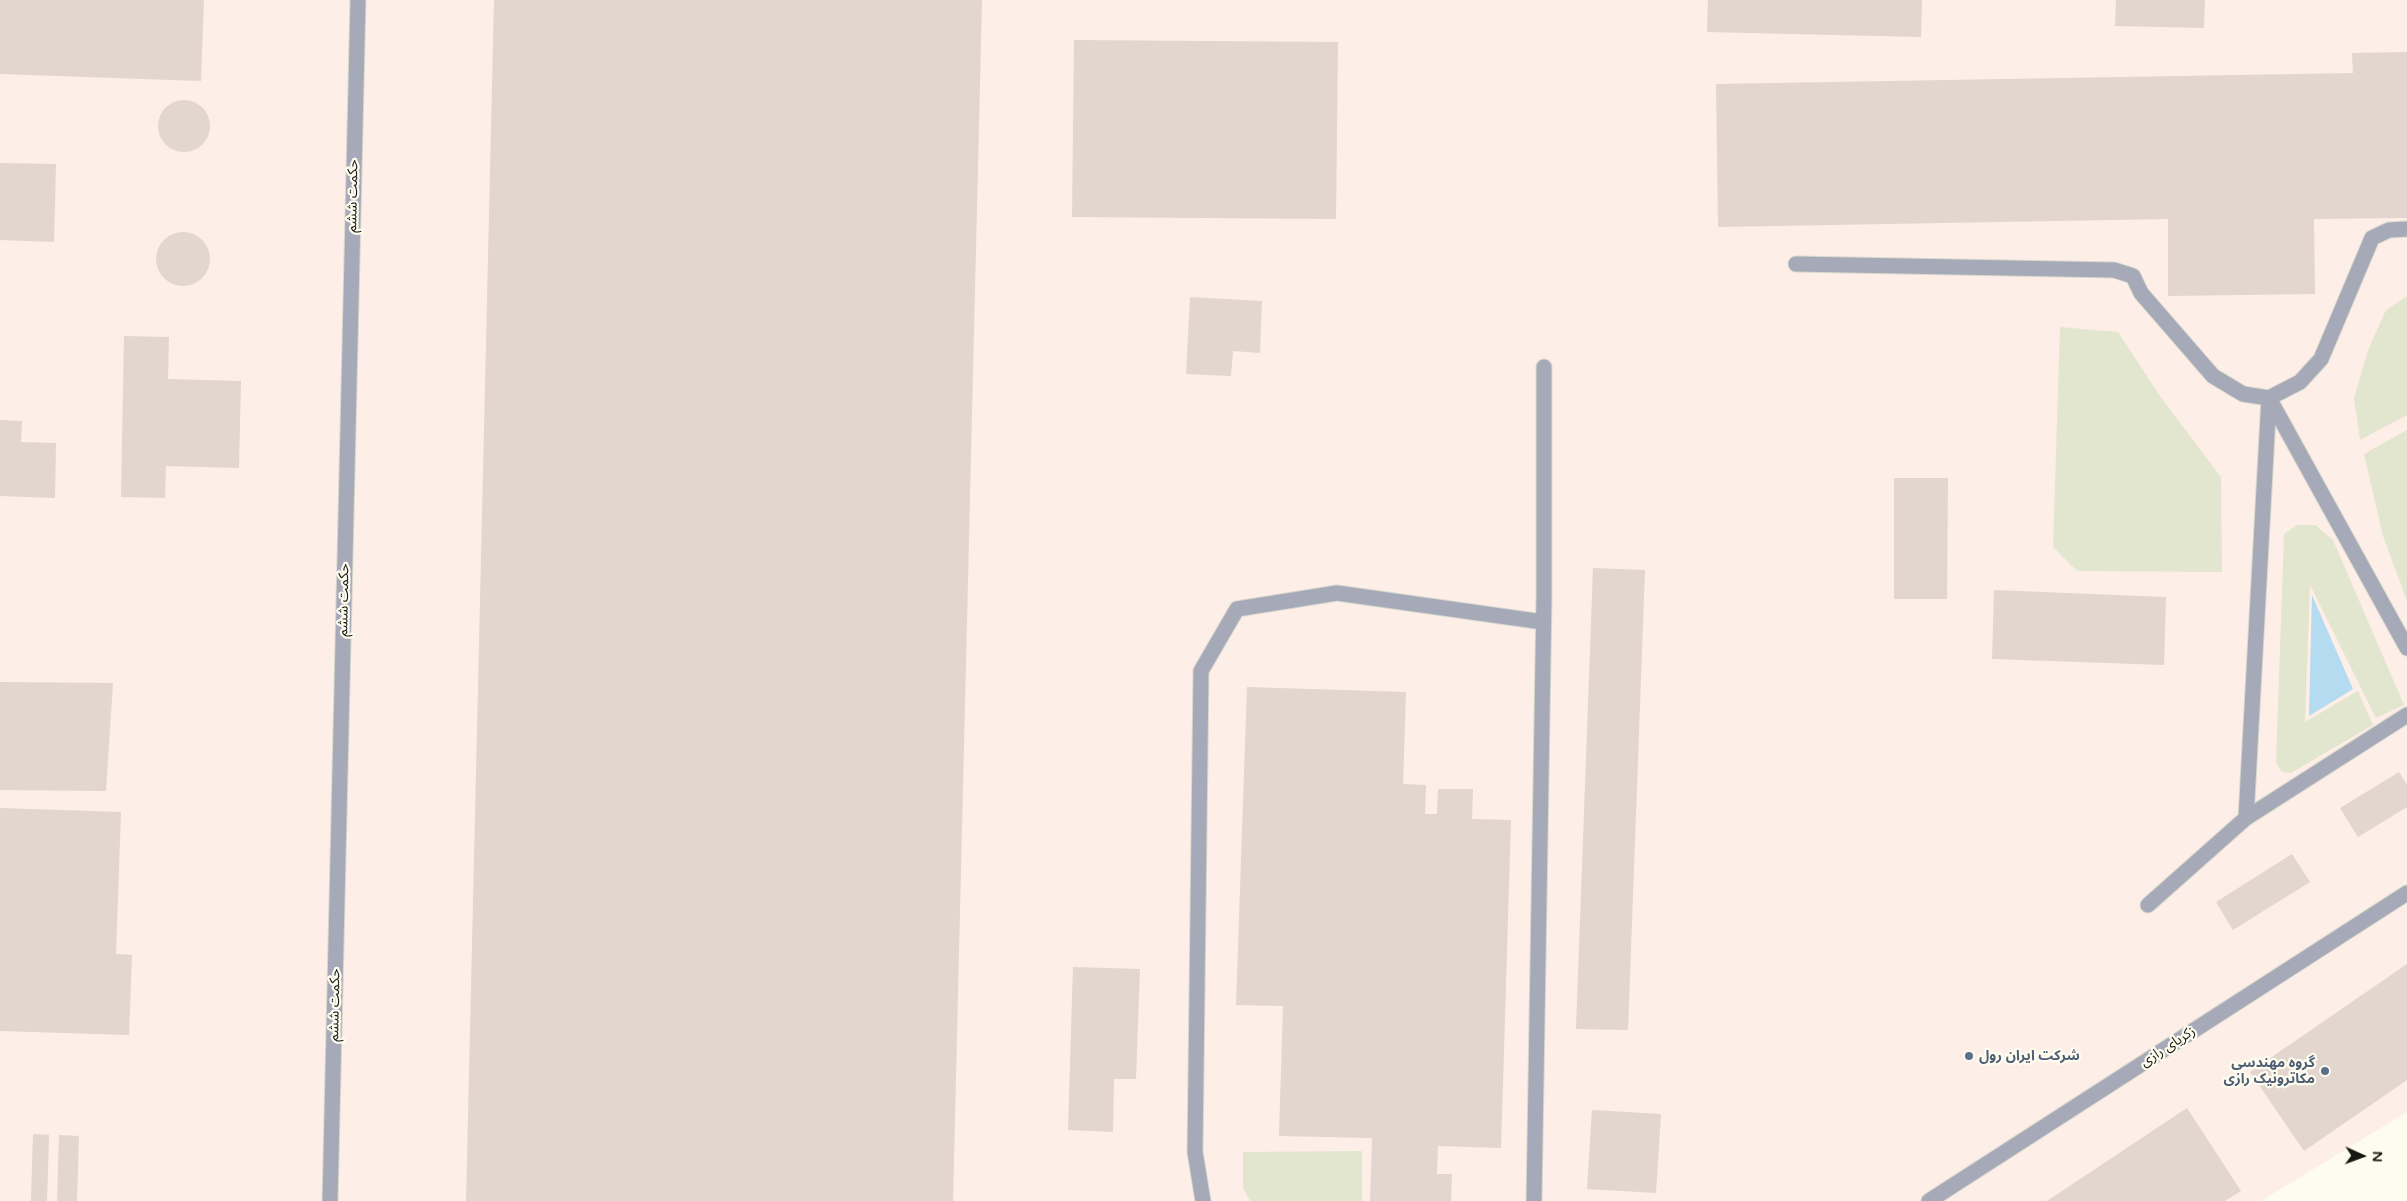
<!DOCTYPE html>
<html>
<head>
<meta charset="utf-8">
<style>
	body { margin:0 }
	#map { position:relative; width:2407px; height:1201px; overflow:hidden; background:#fefcef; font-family:"Varela Round",sans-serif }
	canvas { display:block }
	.north { position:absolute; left:2337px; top:1131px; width:50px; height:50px; -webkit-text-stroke:4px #fefcef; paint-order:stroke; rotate:92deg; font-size:14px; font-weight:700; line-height:20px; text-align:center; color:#181813 }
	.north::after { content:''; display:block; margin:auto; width:18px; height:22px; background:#181813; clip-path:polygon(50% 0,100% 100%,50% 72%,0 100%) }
</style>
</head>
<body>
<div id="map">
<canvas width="2407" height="1201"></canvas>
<div class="north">N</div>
</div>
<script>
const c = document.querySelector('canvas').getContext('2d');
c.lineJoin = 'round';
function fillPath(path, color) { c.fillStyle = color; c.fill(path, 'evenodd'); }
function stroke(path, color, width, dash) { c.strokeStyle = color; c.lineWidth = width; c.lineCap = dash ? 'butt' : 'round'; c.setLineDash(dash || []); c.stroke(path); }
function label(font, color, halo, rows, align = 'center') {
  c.font = font + ' "Varela Round","Noto Sans Arabic",sans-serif'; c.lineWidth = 4.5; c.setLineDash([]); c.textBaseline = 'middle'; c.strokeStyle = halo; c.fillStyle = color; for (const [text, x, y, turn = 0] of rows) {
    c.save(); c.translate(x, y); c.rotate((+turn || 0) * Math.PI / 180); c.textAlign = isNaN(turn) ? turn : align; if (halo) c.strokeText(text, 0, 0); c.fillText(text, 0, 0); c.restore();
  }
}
const industrial = new Path2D(`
	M0,0h2407v1112l-146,89h-2261z`);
const green = new Path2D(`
	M2407,296v119l-47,25 -6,-42 14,-48 18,-40z
	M2060,327l58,5 44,67 59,78 1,95 -145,-1 -24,-24z
	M2407,430v171l-24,-65 -19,-82z
	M2297,525h18l18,15 71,165 -28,13 -66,-133 -5,137 53,-31 15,34 -82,48 -9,-1 -6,-10 8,-228z
	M1362,1151v50h-112l-7,-13v-36z`);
const water = new Path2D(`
	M2312,595l41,94 -44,27z`);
const building = new Path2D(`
	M0,0h204l-3,81 -201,-7z
	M494,0h488l-29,1201h-487z
	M1708,0h214l-1,37 -214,-5z
	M2116,0h89l-1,28 -89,-2z
	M1074,40l264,2 -2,177 -264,-2z
	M2407,52v166l-93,1 1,75 -147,2v-77l-450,8 -2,-143 637,-11 -1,-20z
	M158 126a26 26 0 1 1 52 0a26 26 0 1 1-52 0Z
	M0,163l56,1 -2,78 -54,-2z
	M156 259a27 27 0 1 1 54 0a27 27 0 1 1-54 0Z
	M1190,297l72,4 -2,52 -27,-2 -2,25 -45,-2z
	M124,336l45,1 -1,42 73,2 -2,87 -73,-2 -1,32 -44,-1z
	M0,420l22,1 -1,21 35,1 -1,55 -55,-2z
	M1894,478h54l-1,121h-53z
	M1593,568l52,2 -17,460 -52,-1z
	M1994,590l172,7 -2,68 -172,-6z
	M0,682l113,1 -7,108 -106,-1z
	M1247,687l159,5 -3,92 23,1 -1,29h12l1,-25h35l-1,30 39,1 -10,328 -63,-2 -1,28h15l-1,27h-81l2,-63 -93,-2 4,-130 -47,-1z
	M2399,772l8,13v22l-49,30 -18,-29z
	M0,808l121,4 -5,142 16,1 -3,80 -129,-4z
	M2292,854l18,28 -77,48 -17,-28z
	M2407,964v116l-103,71 -54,-79z
	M1073,967l67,2 -4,110h-22l-1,53 -45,-2z
	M2187,1108l54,83 -16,10h-178z
	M1592,1110l69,4 -5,79 -69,-4z
	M33,1134l16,1 -2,66h-16z
	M59,1135l20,1 -2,65h-20z`);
const service = new Path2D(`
	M1796,264l318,6 19,6 8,17 72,83 30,18 26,4 31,-16 21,-23 51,-121 17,-8 18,-1
	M2269,398l138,250
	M2246,818l23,-420
	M2148,905l98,-87 161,-103
	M330,1201l28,-1201
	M1203,1201l-8,-49 6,-481 36,-62 100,-16 206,29
	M1534,1201l10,-603v-231`);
const tertiary = new Path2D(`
	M1929,1201l478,-308`);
const markers = [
	[1969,1056,5,"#5c6f8a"],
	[2325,1071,5,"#5c6f8a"]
];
const streetNames = [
	["حکمت ششم",353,196,-89],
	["حکمت ششم",344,600,-89],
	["حکمت ششم",335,1005,-89],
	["زکریای رازی",2168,1047,-33]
];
const serviceNames = [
	["شرکت ایران رول",1979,1056],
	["گروه مهندسی",2315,1063,"right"],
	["مکاترونیک رازی",2315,1079,"right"]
];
fillPath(industrial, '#fdeee7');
fillPath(green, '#e3e6ce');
fillPath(water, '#b5dbf0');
fillPath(building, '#e2d6cf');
stroke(service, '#d9d8cc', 17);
stroke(tertiary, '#d9d8cc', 17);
stroke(service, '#a5a9b8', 15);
stroke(tertiary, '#a5a9b8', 15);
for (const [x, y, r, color] of markers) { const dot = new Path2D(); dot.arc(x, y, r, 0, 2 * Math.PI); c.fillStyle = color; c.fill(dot); stroke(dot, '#fefcef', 2); }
label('14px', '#181813', '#fefcef', streetNames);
label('bold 14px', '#4e5e75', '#fefcef', serviceNames, 'left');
</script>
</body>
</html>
